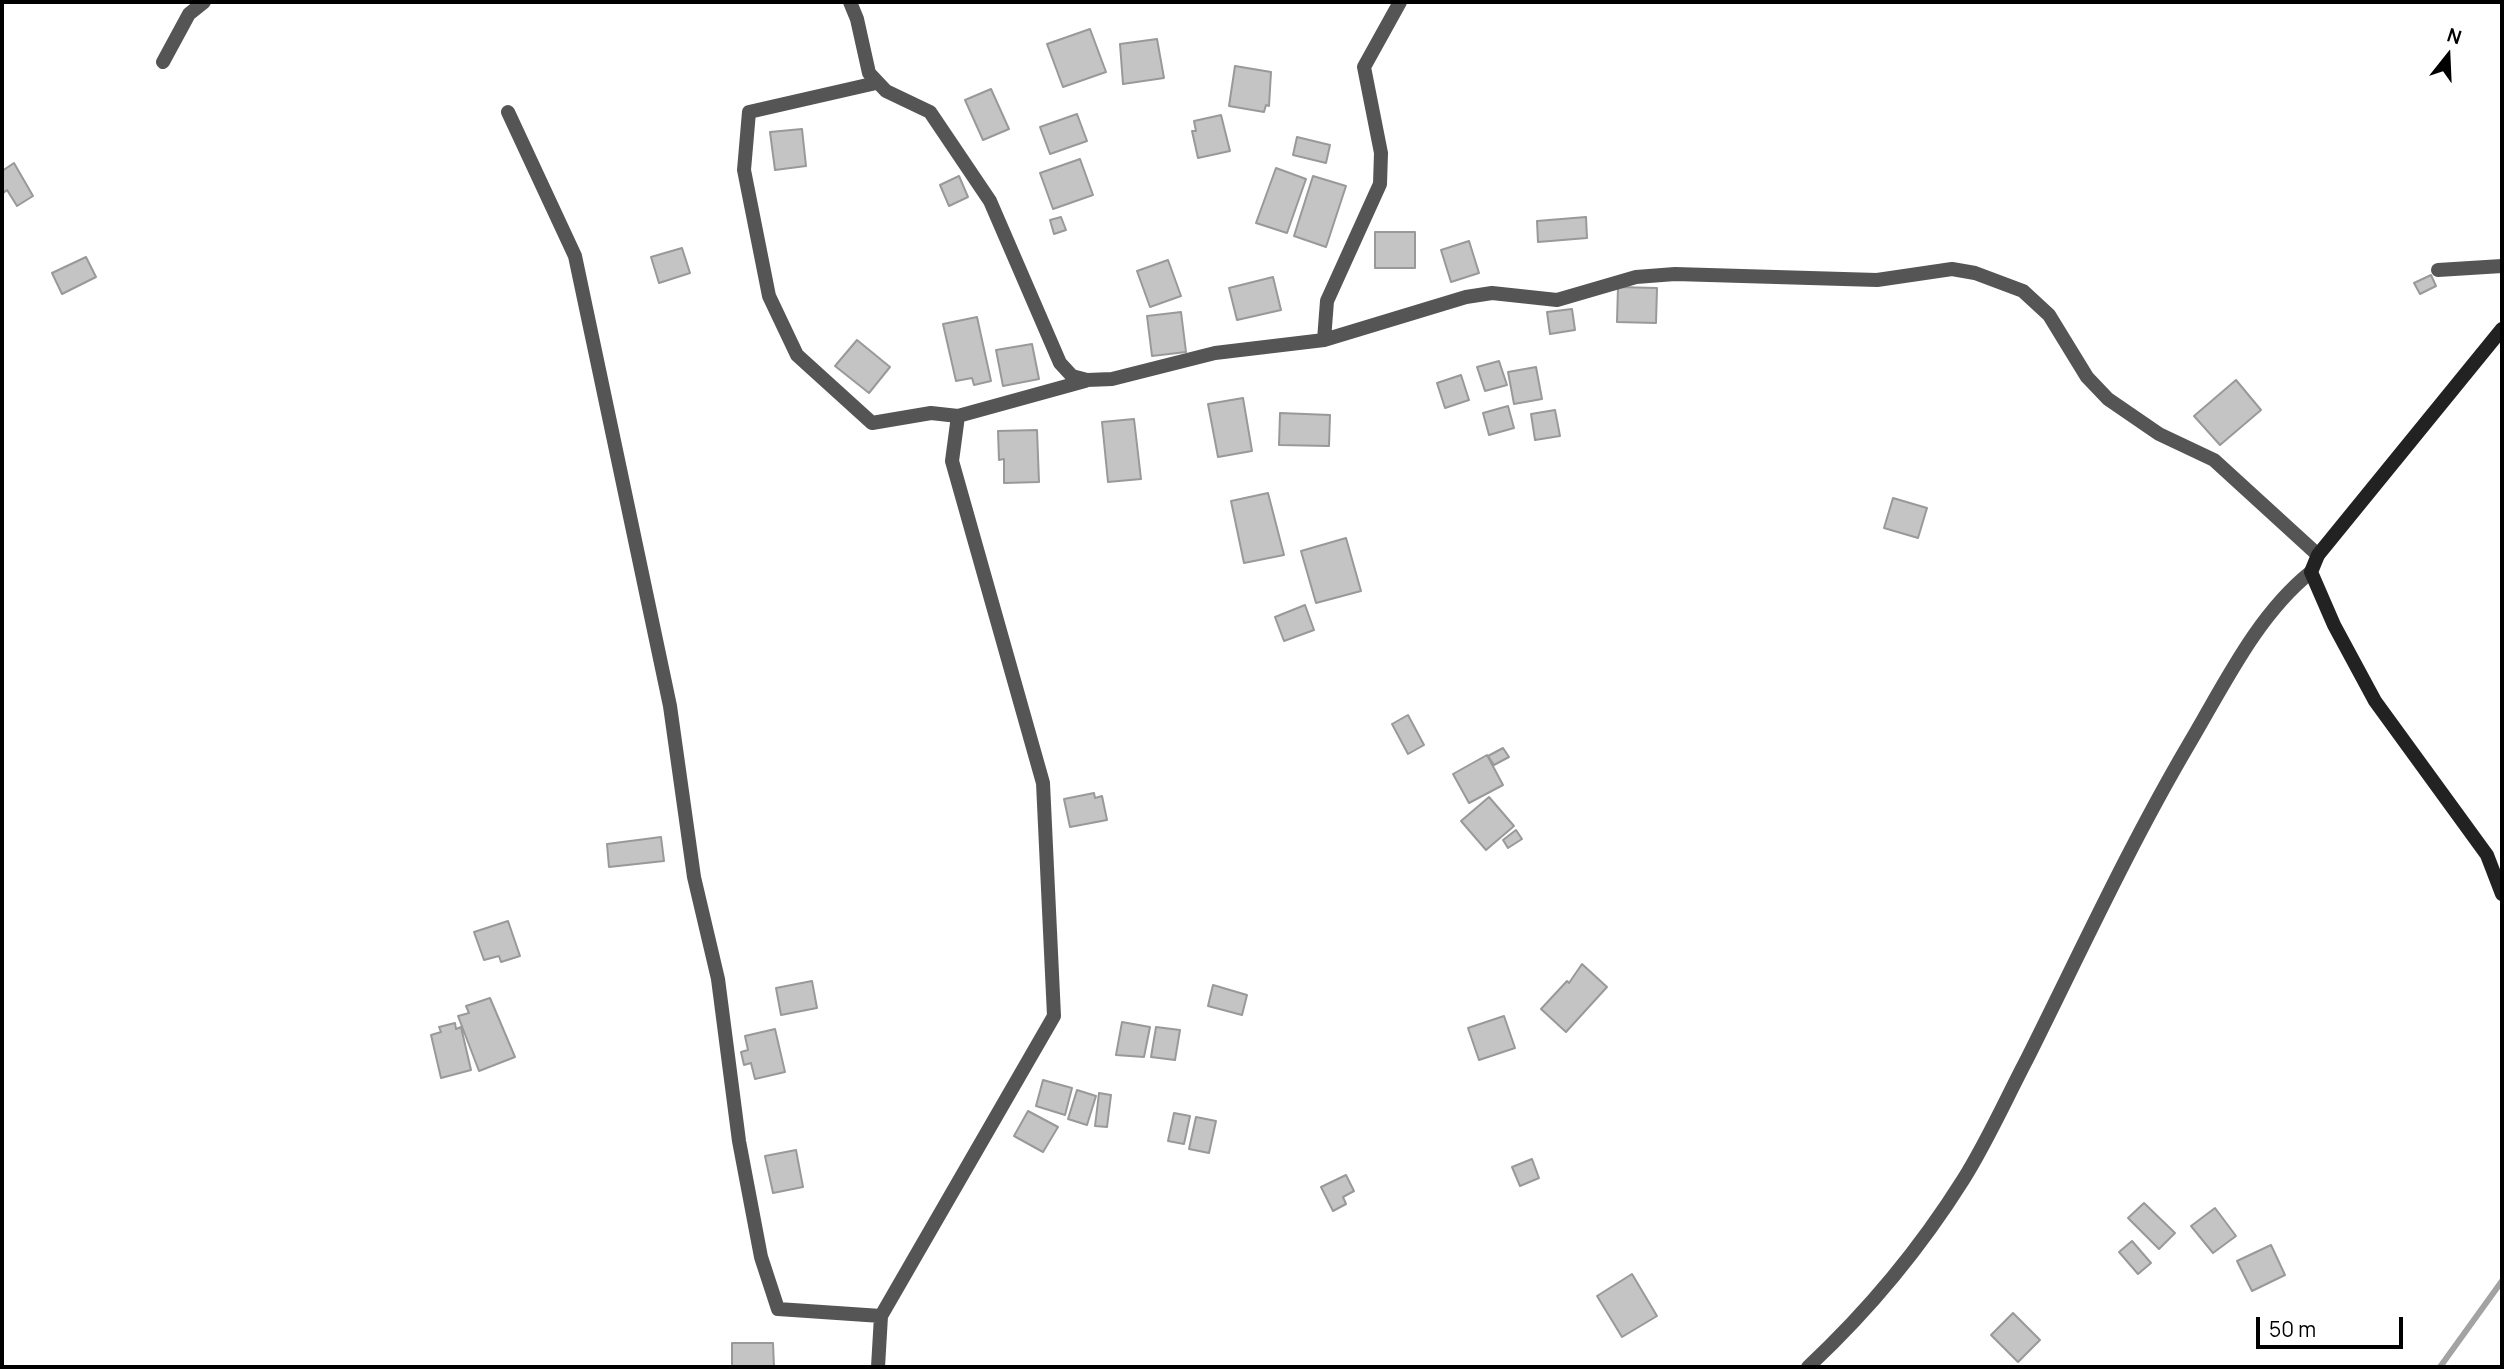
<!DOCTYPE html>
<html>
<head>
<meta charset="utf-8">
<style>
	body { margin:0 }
	#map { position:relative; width:2504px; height:1369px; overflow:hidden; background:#fff; font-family:Manrope,sans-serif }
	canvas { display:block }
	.frame { position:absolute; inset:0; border:4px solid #000; pointer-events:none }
	.north { position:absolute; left:2413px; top:21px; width:70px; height:70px; -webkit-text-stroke:5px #fff; paint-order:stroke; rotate:18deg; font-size:19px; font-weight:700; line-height:28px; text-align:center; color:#000 }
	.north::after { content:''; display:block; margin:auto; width:24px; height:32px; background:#000; clip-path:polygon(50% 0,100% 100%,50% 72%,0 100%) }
	.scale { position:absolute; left:2256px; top:1317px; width:147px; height:32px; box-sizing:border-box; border:4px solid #000; border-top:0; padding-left:9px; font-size:21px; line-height:24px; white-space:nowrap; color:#000; -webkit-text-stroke:5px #fff; paint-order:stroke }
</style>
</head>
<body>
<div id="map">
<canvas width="2504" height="1369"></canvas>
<div class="frame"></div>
<div class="north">N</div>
<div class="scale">50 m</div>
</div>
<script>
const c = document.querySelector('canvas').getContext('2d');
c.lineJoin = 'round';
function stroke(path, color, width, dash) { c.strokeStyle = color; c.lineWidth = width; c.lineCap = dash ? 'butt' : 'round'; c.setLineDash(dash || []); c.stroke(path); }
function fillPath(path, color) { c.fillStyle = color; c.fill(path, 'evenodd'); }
const stream = new Path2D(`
	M2440,1367l62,-86`);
const building = new Path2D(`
	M1090,29l16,43 -43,15 -16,-43z
	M1157,39l7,39 -41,6 -3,-40z
	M1235,66l36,6 -2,34 -3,-1 -2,7 -35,-6z
	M991,89l18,40 -26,11 -18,-40z
	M1077,114l10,27 -37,13 -10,-27z
	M1221,115l9,36 -32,7 -6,-27h4l-2,-10z
	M802,129l4,37 -31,4 -5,-38z
	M1297,137l33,8 -4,18 -33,-8z
	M1080,159l13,36 -40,14 -13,-36z
	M14,163l19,33 -16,10 -10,-16 -5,4v-23z
	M1276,168l30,11 -19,54 -31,-10z
	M959,176l9,21 -19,9 -9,-21z
	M1313,176l33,10 -20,61 -32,-11z
	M1061,217l5,13 -12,4 -4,-14z
	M1586,217l1,21 -49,4 -1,-21z
	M1375,232h40v36h-40z
	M1469,241l10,32 -28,9 -10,-32z
	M682,248l8,25 -31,10 -8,-26z
	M86,257l10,20 -34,17 -10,-21z
	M1168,260l13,36 -31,11 -13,-36z
	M2431,275l5,11 -16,8 -6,-11z
	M1273,277l8,33 -44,10 -8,-32z
	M1618,287l39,1 -1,35 -39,-1z
	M1572,309l3,21 -25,4 -3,-22z
	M1181,312l5,40 -34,4 -5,-40z
	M977,317l14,64 -17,4 -2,-7 -16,3 -13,-57z
	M857,340l33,27 -21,26 -34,-27z
	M1032,344l7,35 -36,7 -7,-36z
	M1499,361l8,24 -22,6 -8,-24z
	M1536,367l6,32 -28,5 -6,-32z
	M1461,375l8,25 -24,8 -8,-25z
	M2236,380l25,30 -41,35 -26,-29z
	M1243,398l9,53 -34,6 -10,-53z
	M1508,406l6,22 -25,7 -6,-22z
	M1555,410l5,26 -25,4 -4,-26z
	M1280,413l50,2 -1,31 -50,-1z
	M1134,419l7,60 -33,3 -6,-60z
	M1037,430l2,52 -35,1v-24l-5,1 -1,-29z
	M1268,493l16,62 -40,8 -13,-62z
	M1893,498l34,10 -9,30 -34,-10z
	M1346,538l15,53 -45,12 -15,-52z
	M1305,605l9,25 -30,11 -9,-24z
	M1408,715l16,30 -16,9 -16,-30z
	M1503,748l6,9 -15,8 -6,-9z
	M1487,755l16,30 -34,18 -16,-29z
	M1094,793l1,5 7,-2 5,24 -37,7 -6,-28z
	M1489,797l25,29 -28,24 -25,-29z
	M1516,830l6,9 -14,9 -5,-8z
	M661,837l3,24 -55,6 -2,-23z
	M508,921l12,35 -19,6 -2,-6 -15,4 -10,-28z
	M1582,964l25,23 -41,45 -25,-23 26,-28 2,2z
	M812,981l5,27 -36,7 -5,-27z
	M1213,985l34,10 -5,20 -34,-9z
	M490,998l25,59 -36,14 -21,-55 11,-3 -3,-7z
	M1504,1016l11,32 -36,12 -11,-32z
	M1122,1022l28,5 -6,30 -28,-2z
	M455,1023l1,6 5,-2 10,43 -30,8 -10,-43 10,-3 -2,-5z
	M1156,1027l24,3 -5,30 -24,-3z
	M775,1029l10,43 -30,7 -4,-16 -7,2 -3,-13 7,-2 -3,-14z
	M1043,1080l29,8 -7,27 -29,-9z
	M1077,1090l19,6 -9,29 -19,-6z
	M1099,1093l12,2 -4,32 -12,-1z
	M1028,1111l30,16 -15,25 -29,-16z
	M1174,1113l16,3 -6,28 -16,-3z
	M1196,1117l20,4 -7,32 -20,-4z
	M796,1150l7,37 -30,6 -8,-37z
	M1532,1159l7,19 -19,8 -8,-19z
	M1346,1175l8,16 -11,6 3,7 -13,7 -12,-24z
	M2144,1203l31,30 -16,16 -31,-31z
	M2215,1208l21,28 -23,17 -22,-27z
	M2132,1241l19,22 -13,11 -19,-22z
	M2271,1245l14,30 -33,16 -15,-30z
	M1632,1274l25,42 -35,21 -25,-41z
	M2013,1313l27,27 -22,22 -27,-27z
	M732,1343h41l1,24h-42z`);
const street = new Path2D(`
	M850,2l7,17 12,54 17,18 44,21 60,89 70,162 12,13 15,4 25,-1 103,-26 109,-13 142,-43 26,-4 65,7 79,-23 39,-3 202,6 75,-11 23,4 48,18 26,24 38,62 21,22 51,35 55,26 104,95
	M163,62l26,-48 15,-12
	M876,83l-127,29 -5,58 25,126 28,59 75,68 59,-10 27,3
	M508,112l67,144 95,450 24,171 24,102 21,162 22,116 17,52 103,7
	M2438,270l64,-4
	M1324,340l3,-39 53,-117 1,-31 -17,-86 36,-65
	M878,1367l3,-51 173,-300 -11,-233 -91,-322 6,-45 127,-35
	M1808,1367c60,-56 111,-117 155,-187 24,-38 43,-81 64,-121 53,-106 102,-213 162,-315 35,-59 68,-129 122,-172`);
const secondary = new Path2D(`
	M2502,329l-184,226 -7,17 23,53 41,76 112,154 15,39`);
stroke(stream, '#a3a3a3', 6);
fillPath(building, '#c4c4c4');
stroke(building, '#999', 2);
stroke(street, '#555', 14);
stroke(secondary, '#222', 14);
</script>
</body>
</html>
